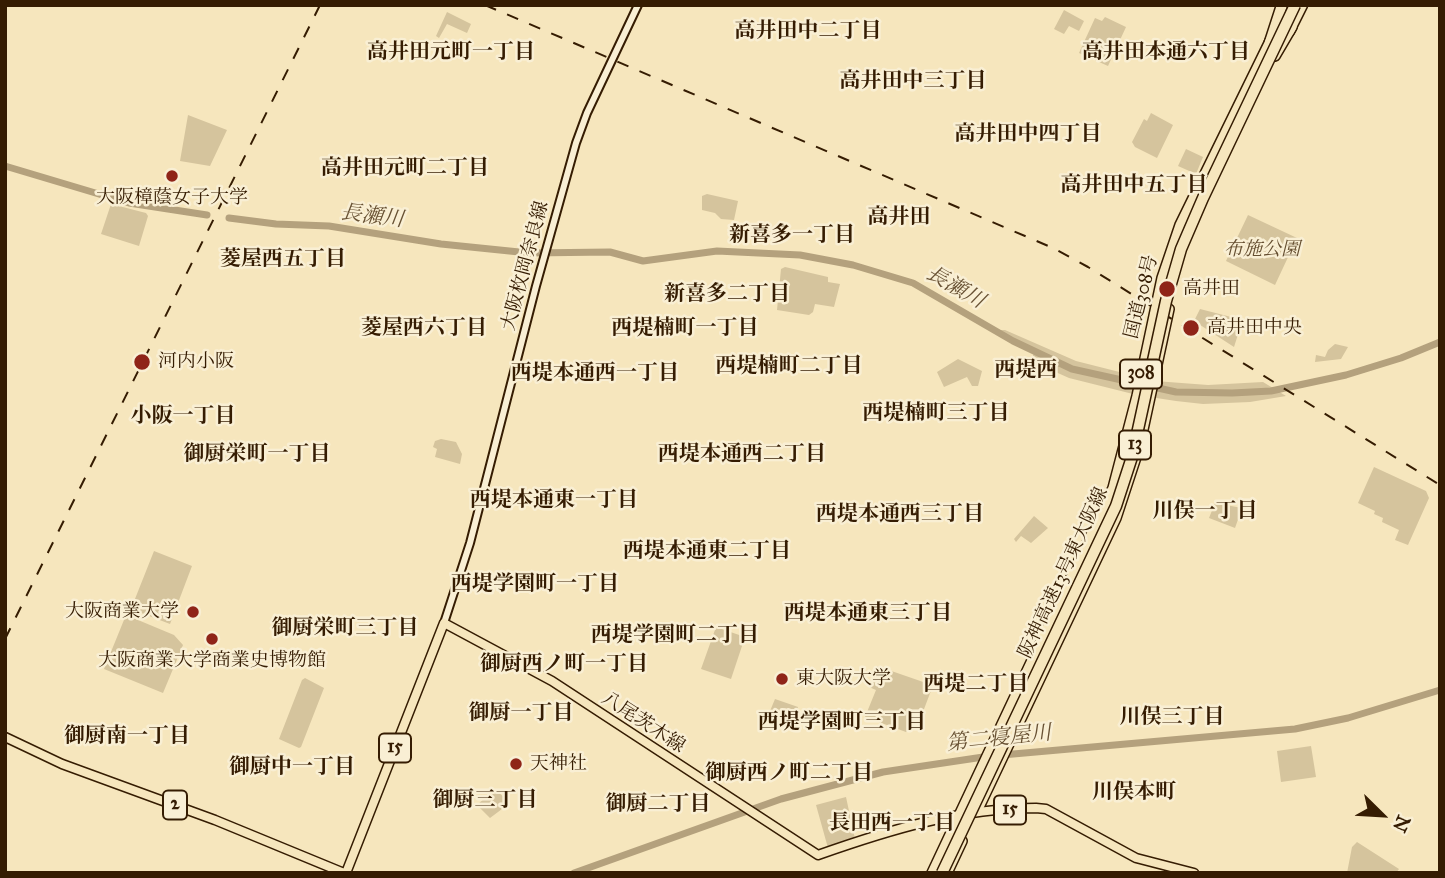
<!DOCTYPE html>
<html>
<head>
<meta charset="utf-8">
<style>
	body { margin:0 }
	#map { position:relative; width:1445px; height:878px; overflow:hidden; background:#f6e6bd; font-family:"IM FELL Great Primer",serif }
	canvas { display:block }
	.frame { position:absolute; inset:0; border:7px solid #351c02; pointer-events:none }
	.north { position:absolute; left:1347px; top:780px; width:70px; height:70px; -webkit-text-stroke:5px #f9efd4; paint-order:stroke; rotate:114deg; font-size:19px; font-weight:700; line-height:28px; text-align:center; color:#351c02 }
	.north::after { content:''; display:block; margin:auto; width:24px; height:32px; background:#351c02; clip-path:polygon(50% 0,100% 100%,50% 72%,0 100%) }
</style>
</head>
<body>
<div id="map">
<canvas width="1445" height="878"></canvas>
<div class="frame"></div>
<div class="north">N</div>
</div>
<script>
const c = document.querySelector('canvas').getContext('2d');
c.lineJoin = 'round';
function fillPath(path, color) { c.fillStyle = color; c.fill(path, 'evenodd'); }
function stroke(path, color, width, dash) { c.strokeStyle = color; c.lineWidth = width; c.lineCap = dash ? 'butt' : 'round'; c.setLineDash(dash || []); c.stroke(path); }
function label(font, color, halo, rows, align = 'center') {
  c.font = font + ' "IM FELL Great Primer","Noto Serif JP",serif'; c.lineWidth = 5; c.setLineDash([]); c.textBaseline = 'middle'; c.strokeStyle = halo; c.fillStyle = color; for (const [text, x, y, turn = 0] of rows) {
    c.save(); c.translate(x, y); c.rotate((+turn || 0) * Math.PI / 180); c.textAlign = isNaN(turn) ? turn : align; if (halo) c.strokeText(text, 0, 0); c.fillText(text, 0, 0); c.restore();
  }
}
const green = new Path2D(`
	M1064,10l20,11 -5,10 -10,-5 -5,8 -10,-5z
	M447,12l24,12 -4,9 -20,-9 -8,14 -3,-2z
	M1105,17l21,10 -18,39 -29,-13 16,-35 7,3z
	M1151,113l22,12 -16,33 -22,-11 -3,-5 12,-23 3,2z
	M188,115l39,15 -17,36 -30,-5z
	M1186,149l17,8 -7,17 -18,-8z
	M707,194l31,7 -4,19 -13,-1 -6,-6 -13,-3v-14z
	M111,204l35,9 2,3 -9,30 -38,-12z
	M1248,215l49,23 -22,47 -49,-24z
	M785,267l43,10v5l12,2 -6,23 -19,-3 -2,8 -4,3 -32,-5 4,-41z
	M1200,309l39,10 3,3 -8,25 -40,-26z
	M1001,330h4l71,31 79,20 53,4 55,-3 23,14 -36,6 -47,2 -27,-3 -39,-6 -68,-17 -38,-17 3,-8 -35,-18z
	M1335,344l13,3 -7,12 -26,3 1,-7 9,2 3,-7z
	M958,359l24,12 -4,15h-6l-5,-9 -23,10 -7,-15z
	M441,439l15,3 6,12 -2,10 -25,-7 2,-8 -4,-2 2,-6z
	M1374,467l52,24 3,7 -21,47 -13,-5 4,-10 -17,-8 1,-4 -9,-4 1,-3 -17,-8z
	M1215,503l27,5 -7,20 -26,-10z
	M1034,516l14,12 -17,15 -10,-7 -5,6 -2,-3z
	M154,551l38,15 -22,58 -39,-15z
	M126,615l48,20 9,10 -20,48 -59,-24z
	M716,627l29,10 -14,42 -30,-10z
	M877,666l52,18 3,4 -14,37 -12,7 -41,-15 11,-27 -7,-3z
	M305,678l19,10 -23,59 -2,1 -20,-9 23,-59z
	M775,699l23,8 -5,12 -23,-8z
	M1311,746l5,31 -35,5 -4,-31z
	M495,789l15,14 -20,15 -13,-13z
	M846,797l9,42 -27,9 -12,-43z
	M1357,842l42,27 -3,4h-49l5,-26z`);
const river = new Path2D(`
	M5,166l124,37 78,12
	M229,218l47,6 53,2 112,18 88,9 81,-1 33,9 74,-10 83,4 53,10 60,18 100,58 59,28 104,23 56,1 39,-2 75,-16 55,-17 39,-16
	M1002,755l293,-26 53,-11 92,-28
	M574,873l207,-74 102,-27 107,-16`);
const secondary = new Path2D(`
	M444,623l26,-80 66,-257 40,-143 11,-30 51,-108`);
const primary = new Path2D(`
	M5,737l57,27 153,56 129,53
	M346,873l98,-250 108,58 266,174c71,-25 142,-47 218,-47l10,1 90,49 58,15`);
const trunk = new Path2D(`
	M1275,56l17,-29
	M979,807l137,-289 23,-70 30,-139
	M932,873l181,-385 24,-92 25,-118 18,-53 93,-190
	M947,873l15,-32`);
const motorway = new Path2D(`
	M1289,31l13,-26
	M1270,42l12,-37`);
const rail = new Path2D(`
	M485,5l568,243 35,19 352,218
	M5,639l315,-634`);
const motorwayBridge = new Path2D(`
	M942,873l174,-367 16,-49 34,-156 15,-52 22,-51 92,-193`);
const markers = [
	[172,176,7,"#8f2418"],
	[1167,289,9,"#8f2418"],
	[1191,328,9,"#8f2418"],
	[142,362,9,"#8f2418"],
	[193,612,7,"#8f2418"],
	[212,639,7,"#8f2418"],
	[782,679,7,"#8f2418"],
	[516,764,7,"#8f2418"]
];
const shields = [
	[1141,374,42],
	[1135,445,32],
	[395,748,32],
	[175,805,24],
	[1010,810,32]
];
const shieldNames = [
	["308",1141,374],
	["13",1135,445],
	["15",395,748],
	["2",175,805],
	["15",1010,810]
];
const poiNames = [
	["大阪樟蔭女子大学",172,198,"center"],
	["高井田",1183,289],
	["高井田中央",1207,328],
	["河内小阪",158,362],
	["大阪商業大学",179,612,"right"],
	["大阪商業大学商業史博物館",212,661,"center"],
	["東大阪大学",796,679],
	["天神社",530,764]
];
const parkNames = [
	["布施公園",1262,250]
];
const streetNames = [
	["大阪枚岡奈良線",526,266,-75],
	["国道308号",1142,297,-76],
	["阪神高速13号東大阪線",1064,573,-65],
	["八尾茨木線",643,723,33]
];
const neighbourhoodNames = [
	["高井田中二丁目",808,32],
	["高井田元町一丁目",451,53],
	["高井田本通六丁目",1166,53],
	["高井田中三丁目",913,82],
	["高井田中四丁目",1028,135],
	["高井田元町二丁目",405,169],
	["高井田中五丁目",1134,186],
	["高井田",899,218],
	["新喜多一丁目",792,236],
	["菱屋西五丁目",283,260],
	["新喜多二丁目",727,295],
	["菱屋西六丁目",424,329],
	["西堤楠町一丁目",685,329],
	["西堤楠町二丁目",789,367],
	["西堤西",1026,371],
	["西堤本通西一丁目",595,374],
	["西堤楠町三丁目",936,414],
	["小阪一丁目",183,417],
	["御厨栄町一丁目",257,455],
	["西堤本通西二丁目",742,455],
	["西堤本通東一丁目",554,501],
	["川俣一丁目",1205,512],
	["西堤本通西三丁目",900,515],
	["西堤本通東二丁目",707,552],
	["西堤学園町一丁目",535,585],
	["西堤本通東三丁目",868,614],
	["御厨栄町三丁目",345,629],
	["西堤学園町二丁目",675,636],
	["御厨西ノ町一丁目",564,665],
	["西堤二丁目",976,685],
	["御厨一丁目",521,714],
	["川俣三丁目",1172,718],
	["西堤学園町三丁目",842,723],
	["御厨南一丁目",127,737],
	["御厨中一丁目",292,768],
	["御厨西ノ町二丁目",789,774],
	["川俣本町",1134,793],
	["御厨三丁目",485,801],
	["御厨二丁目",658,805],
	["長田西一丁目",892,824]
];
const waterNames = [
	["長瀬川",372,217,7],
	["長瀬川",955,288,30],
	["第二寝屋川",999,739,-6]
];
fillPath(green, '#d5c49d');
stroke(river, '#b4a17d', 7);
stroke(secondary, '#351c02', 10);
stroke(primary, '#351c02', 11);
stroke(trunk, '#351c02', 12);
stroke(motorway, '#351c02', 13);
stroke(secondary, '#f9efd4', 6);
stroke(primary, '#f6e6bd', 8);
stroke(trunk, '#f6e6bd', 9);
stroke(motorway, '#f6e6bd', 10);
stroke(rail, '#351c02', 2, [12, 12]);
stroke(motorwayBridge, '#351c02', 13, []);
stroke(motorwayBridge, '#f6e6bd', 10);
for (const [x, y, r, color] of markers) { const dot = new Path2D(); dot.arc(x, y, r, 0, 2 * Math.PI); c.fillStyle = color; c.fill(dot); stroke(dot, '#f9efd4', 2.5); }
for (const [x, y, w] of shields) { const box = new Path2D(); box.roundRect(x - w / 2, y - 14.5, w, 29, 5); c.fillStyle = '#f9efd4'; c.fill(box); stroke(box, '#351c02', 2); }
label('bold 18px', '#351c02', null, shieldNames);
label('19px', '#351c02', '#f9efd4', poiNames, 'left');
label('italic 19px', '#654e30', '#f9efd4', parkNames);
label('19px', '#351c02', '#f9efd4', streetNames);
label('bold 21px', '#351c02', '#f9efd4', neighbourhoodNames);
label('italic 21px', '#685133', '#f9efd4', waterNames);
</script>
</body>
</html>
